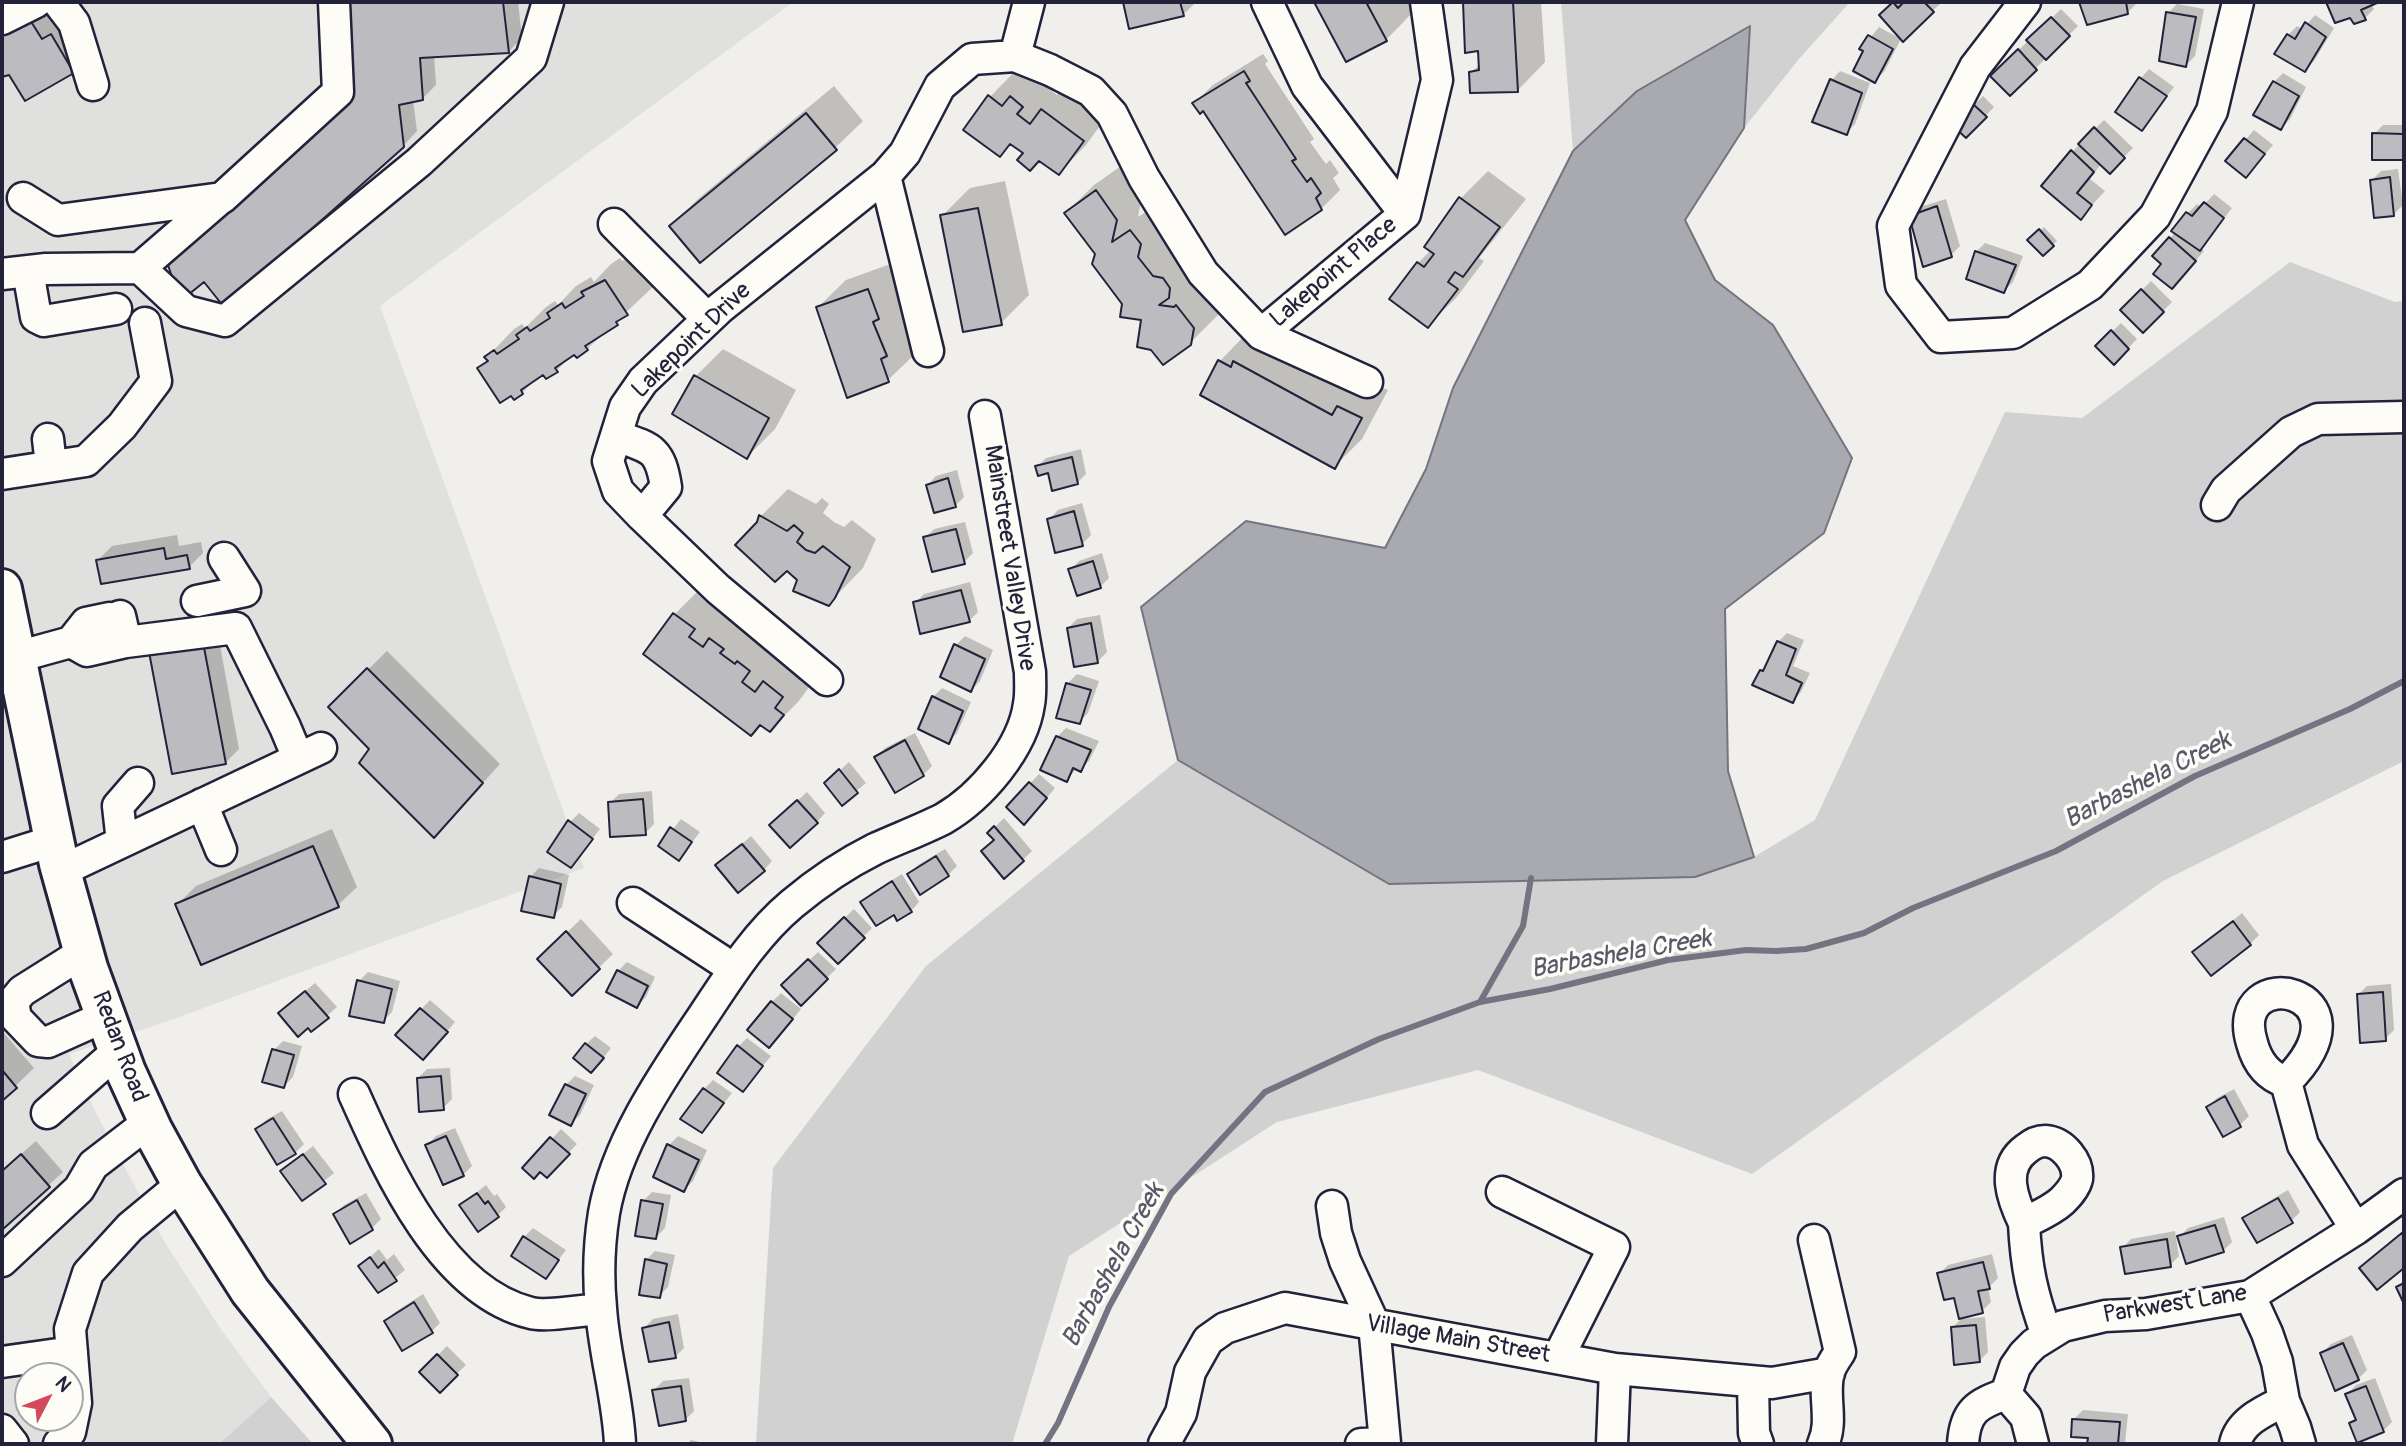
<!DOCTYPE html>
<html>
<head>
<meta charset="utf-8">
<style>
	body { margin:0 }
	#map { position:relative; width:2406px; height:1446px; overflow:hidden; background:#f0efec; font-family:Pangolin,sans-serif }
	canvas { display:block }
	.frame { position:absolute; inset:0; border:4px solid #22223b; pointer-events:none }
	.north { position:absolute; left:14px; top:1362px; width:70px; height:70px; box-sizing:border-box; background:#fdfcf7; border:2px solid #a5a5ac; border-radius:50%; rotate:48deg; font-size:19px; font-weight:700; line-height:28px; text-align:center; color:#22223b }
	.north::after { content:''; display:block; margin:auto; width:24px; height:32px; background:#d1495b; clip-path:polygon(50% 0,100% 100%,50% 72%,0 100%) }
</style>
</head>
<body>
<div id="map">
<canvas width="2406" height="1446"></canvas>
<div class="frame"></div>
<div class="north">N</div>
</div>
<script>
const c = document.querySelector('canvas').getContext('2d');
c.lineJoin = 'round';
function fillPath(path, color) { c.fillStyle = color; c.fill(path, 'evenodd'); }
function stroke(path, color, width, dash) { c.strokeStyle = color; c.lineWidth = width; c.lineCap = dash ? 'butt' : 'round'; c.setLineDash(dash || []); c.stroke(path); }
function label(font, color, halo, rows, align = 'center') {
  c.font = font + ' Pangolin,sans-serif'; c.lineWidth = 7; c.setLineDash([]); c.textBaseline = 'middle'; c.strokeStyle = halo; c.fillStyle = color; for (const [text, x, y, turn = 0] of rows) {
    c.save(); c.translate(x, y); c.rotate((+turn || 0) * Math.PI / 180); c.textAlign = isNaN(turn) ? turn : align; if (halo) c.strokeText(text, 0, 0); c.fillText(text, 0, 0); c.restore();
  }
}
const built = new Path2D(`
	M2,2h791l-413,304 204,562 -413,152 -102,34 28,61 67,126 56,87 51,69 -52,47h-217zM28,1376h42v42h-42z`);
const green = new Path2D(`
	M1561,2h289l-51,57 -55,69 5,-102 -112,65 -64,60z
	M2290,262l105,40 9,-1v460l-241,120 -411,293 -274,-104 -201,52 -208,134 -57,188h-256l17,-276 153,-202 252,-206 211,124 306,-7 59,-20 61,-37 190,-408 77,6z
	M271,1397l42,47h-94z`);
const water = new Path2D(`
	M1750,26l-6,102 -59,92 30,60 58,45 79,133 -28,75 -99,76 3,162 26,86 -59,20 -306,7 -211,-124 -37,-153 105,-86 139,27 41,-79 27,-81 120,-237 64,-60z`);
const shadow = new Path2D(`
	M346,2h172l4,36 -14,14 -74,3 2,30 -14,14 -9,1 4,31 -14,15 -51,-44z
	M1124,2h72l-13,13 -52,12z
	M1316,2h92l5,10 -27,28 -40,20z
	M1465,2h76l4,60 -27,28 -47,-17 10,-10 -1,-13 -13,1z
	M1895,2h47l-39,37 -22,-24z
	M2081,2h55l1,1 -9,9 -40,11z
	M2328,2h48l-5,2 3,5 -9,9 -14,-3 -15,6z
	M2177,4l27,5 -9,47 -9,9 -18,-52z
	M44,7l12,19 10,-4 21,36 -14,13 -63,1 -7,4 -1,-42z
	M2061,9l17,17 -68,68 -18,-18z
	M2315,15l19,13 -20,33 -9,9 -17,-35 9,-9 6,3z
	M1879,27l22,12 -17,33 -9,8 -9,-30 -4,-2z
	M1263,54l5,7 -3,3 49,75 -4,3 16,22 4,-4 9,13 -6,5 7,12 -19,19 -117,-100 -10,-6 19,-18z
	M1017,69l13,10 8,-9 11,8 -5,7 13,10 13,-13 40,30 -24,33 -27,28 -19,-14 -15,-6 -13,-10 -12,12 -10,-58z
	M2149,69l25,18 -33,42 -24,-17 24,-34z
	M1840,71l30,12 -15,41 -9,9 -14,-53z
	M2283,73l23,14 -16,32 -9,9 -7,-46z
	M834,86l29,35 -28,27 -164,78 28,-28z
	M1983,96l11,11 -28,29 -12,-11z
	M2104,120l29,28 -23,23 -9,-7 -11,15 15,12 -24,26 -38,-31 29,-34z
	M2383,125h21v31l-2,2 -28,-24z
	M2254,130l19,15 -27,31 -19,-15z
	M1124,164l19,27 -5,26 20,-13 38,64 -9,9 16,4 17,18 -2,16 -28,28 -47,-24 -19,-16 -27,-50 -31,-40 28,-28z
	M2398,169l5,36 -9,9 -22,-34 9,-9z
	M1488,171l38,28 -47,59 5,3 -28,37 -28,27 -37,-26 27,-36 13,-13 30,-52z
	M1005,181l24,114 -28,28 -59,-107 28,-28z
	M2214,194l18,14 -31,40 3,3 -23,27 -17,-14 6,-25 18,-26 9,-9 4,4z
	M1946,199l14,47 -9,9 -40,-39 9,-9z
	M2044,227l13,14 -13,12 -14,-13z
	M1985,243l38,13 -10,26 -9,9 -28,-39z
	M633,254l21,32 -67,63 -12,3 -18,18 -18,6 -17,17 -43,-24 10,-9 -2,-3 27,-28 8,-5 3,4 21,-21 9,-6 3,4 18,-19 15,-9 3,5 17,-18 9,-6 2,3z
	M896,262l20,91 -28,27 -70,-73 28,-27z
	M2151,281l21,21 -29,29 -21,-21z
	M2121,323l16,16 -23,24 -17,-17z
	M1247,333l141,57 -26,49 -27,27 -133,-72 18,-33z
	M723,349l73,41 -21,39 -28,28 -51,-81z
	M1081,449l5,25 -9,9 -40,-16 9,-9z
	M957,470l7,27 -9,9 -27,-21 8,-9z
	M788,489l28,15 6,-6 7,6 -6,9 11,9 10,5 8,-7 24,19 -13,29 -35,36 -29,-25 -41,-56 3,-7z
	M1082,503l9,32 -9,9 -33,-25 9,-9z
	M965,522l8,31 -9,9 -39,-24 9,-9z
	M177,535l2,11 22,-4 2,11 -14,14 -91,-7 14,-14z
	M1102,553l7,25 -9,9 -30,-17 9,-9z
	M970,582l8,30 -9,9 -54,-18 9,-9z
	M702,587l19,14 -6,8 15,11 8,-8 38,30 -8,11 14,11 10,-9 18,13 -9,12 9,6 -12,16 -28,28 -125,-76 30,-40z
	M1100,615l7,37 -9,9 -30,-33 9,-9z
	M217,629l22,120 -14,14 -74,-110z
	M1787,633l17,7 -11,26 17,7 -9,19 -9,9 -38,-17 14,-20 10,-22z
	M965,636l28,14 -13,31 -9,9 -15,-45z
	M387,651l113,113 -48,53 -81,-69 -41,-41z
	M1077,674l22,7 -11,32 -9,9 -21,-5 10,-34z
	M942,688l29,14 -14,31 -9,9 -15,-45z
	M1066,728l33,13 -10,20 -9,9 -3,-2 -10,12 -10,-43z
	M915,733l17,33 -9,9 -47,-18 9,-9z
	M849,762l17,21 -24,20 -7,-28z
	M1039,774l16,14 -22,26 -25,-7z
	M652,791l2,33 -9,9 -35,-30 9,-9z
	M807,792l18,21 -8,9 -37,-6z
	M579,813l21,16 -29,37 -1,-44z
	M1004,818l28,33 -9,9 -34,-27z
	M681,819l19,13 -21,27 -19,-13z
	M332,829l25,58 -19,18h-161l19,-19z
	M751,836l21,25 -8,9 -37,-13z
	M945,849l12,17 -9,9 -28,17 -11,-18 9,-9z
	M539,868l30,7 -7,32 -9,9 -23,-39z
	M902,874l17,28 -8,9 -16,2 -32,-11 8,-9z
	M854,909l18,19 -34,34 -19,-19z
	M2242,913l17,22 -9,9 -55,8z
	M581,919l32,35 -41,40 -33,-35z
	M818,952l18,17 -35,34 -17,-18z
	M627,962l28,15 -9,20 -9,9 -19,-35z
	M368,972l32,9 -8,31 -9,9 -24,-40z
	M315,983l22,24 -25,22 -22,-25z
	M2391,984l3,46 -9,9 -27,-44 9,-9z
	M781,993l20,16 -23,28 -6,-35z
	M430,1000l25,22 -23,27 -35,-14z
	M2,1031l32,37 -32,31z
	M595,1036l16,12 -11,14 -14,-18z
	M747,1038l24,18 -28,34 -5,-43z
	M283,1041l19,5 -9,31 -9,9 -10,-36z
	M450,1068l2,31 -9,9 -25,-30 9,-9z
	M575,1076l19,9 -14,30 -9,9 -5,-39z
	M713,1080l19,13 -30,38 2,-42z
	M2234,1089l15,27 -9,9 -17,9 -15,-27 9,-9z
	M282,1111l22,33 -9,9 -38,-24 9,-9z
	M455,1128l17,38 -9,9 -36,-30 9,-9z
	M561,1129l16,15 -21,22 -15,4 -16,-2z
	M678,1136l29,14 -14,31 -9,9 -15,-45z
	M36,1141l27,31 -61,56v-57z
	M313,1146l21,27 -32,26 -20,-28z
	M486,1185l8,11 3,-2 9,13 -9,9 -36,-11z
	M2288,1190l12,22 -9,9 -46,-2 9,-9z
	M652,1192l19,3 -6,33 -9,9 -13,-36z
	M366,1193l15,26 -9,9 -21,14 -16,-28 9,-9z
	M2224,1217l8,25 -9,9 -44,-14 9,-9z
	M533,1228l33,22 -20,27 -32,-21 10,-19z
	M2175,1231l4,25 -9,9 -48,-17 9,-9z
	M2404,1231v34l-26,22 -8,-28z
	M379,1249l8,11 7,-6 11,16 -26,21 -19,-25z
	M655,1251l20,4 -7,32 -9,9 -13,-36z
	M1992,1254l6,24 -10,10 3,14 -9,9 -26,-16 -17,-21 9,-9z
	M423,1294l17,29 -9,9 -45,-11 9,-9z
	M678,1314l6,34 -9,9 -31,-29 9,-9z
	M1985,1317l3,35 -9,9 -27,-33 9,-9z
	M2352,1335l15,35 -9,9 -36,-26 9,-9z
	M447,1346l19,19 -26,25 -19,-18z
	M689,1378l5,33 -9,9 -31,-30 9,-9z
	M2375,1378l17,44 -9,9 -32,-8 6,-5 -10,-24 9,-9z
	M2083,1410l45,4 -3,30h-36v-8l-15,-17z
	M691,1440l18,4h-22z`);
const stream = new Path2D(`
	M1480,1002l43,-76 8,-48
	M1045,1444l13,-21 51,-116 62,-113 94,-102 114,-53 101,-37 70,-13 118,-29 78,-10 30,1 30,-2 58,-16 49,-25 143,-57 139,-75 155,-67 54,-28`);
const building = new Path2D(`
	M344,2h159l6,51 -89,5 3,42 -24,5 5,42 -180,160 -20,-25 -16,13 -16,-18 -5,-15 183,-159z
	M1123,2h57l4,14 -55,13z
	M1314,2h52l21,39 -41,21z
	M1463,2h50l5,90 -48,1 -1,-21 10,-2 -1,-19 -13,2z
	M1893,2l5,6 6,-6h20l10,10 -31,30 -24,-27z
	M2079,2h47l2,12 -41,11z
	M2326,2h51v1l-16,7 5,10 -12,4 -4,-6 -15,5z
	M2166,12l30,5 -10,50 -27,-6z
	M2051,17l19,19 -24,24 -20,-20z
	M30,20l12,19 9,-5 23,39 -49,28 -16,-26 -7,2v-41z
	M2305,22l21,15 -21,35 -31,-18 13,-20 8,5z
	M1868,35l25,14 -18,34 -22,-12 10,-20 -4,-2z
	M2018,49l19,21 -27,26 -20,-20z
	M1244,71l6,10 -4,2 50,76 -4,2 15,21 4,-4 10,15 -5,5 6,12 -37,25 -82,-124 -3,3 -8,-11z
	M2139,77l28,19 -25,35 -27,-19z
	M1830,79l32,14 -15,42 -35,-13z
	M2273,81l26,15 -18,34 -28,-15z
	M988,95l14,11 8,-10 13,11 -6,7 13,10 11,-15 43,32 -25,34 -20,-14 -9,10 -13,-11 6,-7 -13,-9 -10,13 -37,-27z
	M1973,104l14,13 -21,21 -14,-13z
	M806,113l31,37 -137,113 -31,-37z
	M2094,127l31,31 -15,16 -32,-30z
	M2372,133l31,1v26h-31z
	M2244,138l21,16 -19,24 -21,-17z
	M2071,150l23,22 -17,21 15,12 -11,15 -40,-34z
	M2390,177l4,39 -20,2 -4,-38z
	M1096,190l21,30 -5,22 18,-12 11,14 -3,13 15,19 10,2 7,10 -1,10 -10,7 15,2 2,-2 18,23 -3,17 -28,20 -12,-15 -14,-3 4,-27 -21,-3 2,-13 -30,-40 3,-10 -31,-41z
	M1459,197l41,30 -37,50 -8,-5 -7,10 10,7 -30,39 -39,-29 28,-37 7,5 10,-13 -10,-7z
	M2204,202l20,16 -24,33 -29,-20 15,-19 6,4z
	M1937,206l15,51 -29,10 -14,-51z
	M978,208l24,117 -39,7 -23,-117z
	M2039,229l15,17 -11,10 -16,-16z
	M2169,237l27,24 -24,28 -19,-15 8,-10 -9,-8z
	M1975,251l41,14 -12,28 -38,-14z
	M605,280l23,35 -12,7 2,3 -33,21 3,4 -11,8 -3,-3 -19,13 3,4 -12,7 -3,-4 -22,15 2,4 -9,6 -3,-4 -11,7 -23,-35 11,-7 -4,-4 10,-7 3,4 22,-15 -3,-4 11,-8 3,4 20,-13 -3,-5 15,-10 3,5 19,-12 -3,-4z
	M868,289l11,30 -6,3 14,34 -6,3 8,23 -42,16 -31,-91z
	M2141,289l23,23 -21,21 -23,-23z
	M2111,330l18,19 -15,16 -19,-19z
	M1218,360l13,7 2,-6 99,54 5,-9 25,12 -27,51 -135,-74z
	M694,375l75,43 -22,41 -75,-45z
	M1072,457l6,27 -26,7 -4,-18 -10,3 -3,-10z
	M948,478l8,29 -22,6 -8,-28z
	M1074,511l9,35 -28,7 -8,-34z
	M759,515l28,16 7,-6 9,8 -6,9 9,8 9,3 8,-7 27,21 -15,31 -6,8 -36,-15 4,-11 -10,-9 -12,11 -40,-37 22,-23z
	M956,529l9,35 -33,8 -9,-35z
	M164,548l2,11 21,-4 3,14 -89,15 -5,-24z
	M1093,561l8,27 -24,8 -9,-27z
	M961,590l9,32 -50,12 -7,-32z
	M673,613l22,16 -6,8 14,10 6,-9 15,11 -4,4 15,11 2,-3 13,10 -8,11 13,10 8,-11 20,16 -8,11 9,7 -14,17 -10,-7 -9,11 -108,-82z
	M1091,623l7,40 -24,4 -7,-39z
	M1777,641l19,8 -10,26 16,8 -9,20 -41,-18 8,-15 3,1z
	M203,642l23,122 -54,10 -23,-122z
	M954,644l31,15 -14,33 -31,-15z
	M367,668l116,115 -49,55 -75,-75 10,-14 -41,-42z
	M1066,683l25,7 -11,34 -24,-6z
	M932,696l31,15 -14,33 -31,-15z
	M1056,736l35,14 -10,22 -8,-4 -6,14 -27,-12z
	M905,740l19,36 -29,17 -21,-36z
	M839,769l19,24 -16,13 -18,-23z
	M1029,782l18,16 -23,27 -18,-18z
	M643,799l3,36 -36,2 -2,-35z
	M797,800l21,23 -28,25 -21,-23z
	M568,820l25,19 -22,29 -24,-16z
	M994,826l30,35 -20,18 -23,-28 13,-11 -7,-7z
	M670,827l22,15 -13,19 -21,-15z
	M742,844l23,27 -27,22 -23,-28z
	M313,846l26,61 -138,58 -26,-61z
	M936,856l13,20 -29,19 -13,-21z
	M529,876l32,8 -7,34 -33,-7z
	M892,881l20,31 -15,9 -3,-6 -18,11 -16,-24z
	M844,917l21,21 -27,26 -21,-21z
	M2233,921l18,24 -40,31 -19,-24z
	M566,931l34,38 -28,27 -35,-37z
	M808,959l20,20 -27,27 -20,-21z
	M617,970l31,16 -11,22 -31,-16z
	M357,980l35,9 -8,34 -35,-7z
	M305,991l24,27 -18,14 -3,-4 -10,9 -20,-24z
	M2383,992l3,49 -26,2 -3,-49z
	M771,1001l22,18 -24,29 -22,-18z
	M420,1008l28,24 -25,28 -28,-25z
	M585,1043l19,15 -13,15 -18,-15z
	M737,1045l26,21 -20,26 -26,-19z
	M272,1049l22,6 -10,33 -22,-6z
	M2,1070l15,18 -15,13z
	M441,1076l3,34 -25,2 -2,-34z
	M565,1084l21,10 -15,32 -22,-11z
	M703,1088l21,15 -22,30 -22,-14z
	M2225,1096l16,31 -18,10 -17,-30z
	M273,1118l23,36 -19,11 -22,-36z
	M446,1136l18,40 -21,9 -18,-40z
	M550,1137l20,17 -23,24 -7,-6 -6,7 -12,-11z
	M667,1144l32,16 -15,32 -31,-15z
	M21,1154l29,33 -48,43v-59z
	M303,1154l23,30 -24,17 -22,-30z
	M477,1193l8,11 3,-3 11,16 -21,15 -19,-27z
	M2278,1198l15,25 -36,20 -15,-25z
	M357,1200l16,30 -23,14 -17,-30z
	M641,1200l22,4 -7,35 -21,-3z
	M2215,1225l9,27 -38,12 -9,-28z
	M2403,1232l1,36 -27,22 -18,-22z
	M523,1236l36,24 -13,19 -35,-23z
	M2167,1239l4,28 -46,7 -5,-27z
	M370,1257l8,11 6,-6 13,19 -19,12 -20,-27z
	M645,1259l22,5 -7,34 -21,-3z
	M1983,1262l7,27 -12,2 5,22 -24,6 -5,-21 -10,2 -7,-27z
	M2404,1283v21l-8,-17z
	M414,1302l19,31 -31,18 -18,-30z
	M669,1322l7,36 -27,4 -7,-34z
	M1976,1325l4,37 -26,3 -3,-38z
	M2343,1343l16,37 -24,11 -15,-38z
	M437,1354l21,21 -18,18 -21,-21z
	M681,1386l5,35 -27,5 -7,-36z
	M2366,1386l18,46 -27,11 -8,-20 7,-3 -11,-26z
	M2072,1419l48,3 -2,22h-31l1,-6 -17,-1z`);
const minor = new Path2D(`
	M58,2l16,21 19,62
	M1267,2l40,84 98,128
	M2025,2l-50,65 -82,159 8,59 40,52 72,-4 77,-48 65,-69 57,-105 26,-109
	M2,19l34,-17
	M1015,56l14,-54
	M885,176l43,175
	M23,198l35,22 164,-22 116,-106 -4,-90
	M614,224l94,95
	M140,268l81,-70
	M28,271l8,46 8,4 72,-12
	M2,274l44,-5 94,-1 46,43 39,10 194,-159 112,-104 17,-56
	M1261,334l106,48
	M616,436c36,12 44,13 50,51l-24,29
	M48,439l3,26
	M2,474l84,-13 36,-35 34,-45 -11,-58
	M2217,505l9,-15 65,-58 27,-13 86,-2
	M197,601l48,-10 -21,-33
	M71,642l15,-19 24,-5
	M126,642l110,-14 49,99 13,31
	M2,661l69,-19 16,9 39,-9 -6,-26
	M827,680l-109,-91 -76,-73 -24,-25 -10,-30 17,-54 18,-26 77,-73 165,-132 20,-23 35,-67 32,-27 43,-3 35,14 41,21 21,23 32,64 59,95 58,61 144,-120 32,-134 -11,-78
	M202,804l19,46
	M122,842l-4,-36 20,-23
	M2,857l51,-16
	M61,871l260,-123
	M633,903l101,66
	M84,952l-62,39 -9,11 3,16 22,23 10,1 58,-26
	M2286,1082c-19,-6 -29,-20 -34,-39 -26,-84 128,-55 34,39l17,63 53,84
	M354,1094c34,76 88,198 177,219 15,4 52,-3 70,-4
	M47,1113l71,-62
	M1502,1192l112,55 -56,111
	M1332,1206l4,27 9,28 29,63 11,119 -24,1
	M2024,1223c-11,-23 -24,-55 2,-74 6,-5 11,-8 19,-8 18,1 34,21 32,38 -2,9 -10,17 -15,22 -11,10 -26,16 -38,22 2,44 8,71 23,112
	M1814,1240l26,112c-4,6 -9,13 -11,20 -7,22 5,49 -6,72
	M2,1261l77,-72 14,-24 56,-43
	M2250,1296l17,37 10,29 7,39 11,26 5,17
	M2,1362l70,-10
	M1753,1383l1,50 4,11
	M2006,1394l9,-27 9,-13 10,-10 29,-18 42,-10 41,-2 104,-18 106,-67 48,-35
	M2006,1394l20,23 7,27
	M2,1430l11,14
	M59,1444l11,-12 6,-29 -6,-74 18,-56 42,-46 52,-43
	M620,1444c-2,-46 -16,-90 -19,-136 -3,-31 -2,-64 3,-95 12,-70 60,-139 99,-197 26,-39 52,-81 89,-112 25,-21 53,-40 83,-55 22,-10 46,-19 68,-30 38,-22 80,-71 86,-115 2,-10 1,-22 1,-32l-45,-256
	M1164,1444l17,-31 9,-41 18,-32 17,-12 60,-20 330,61 157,14 57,-10
	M1612,1444l3,-75
	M1963,1444c2,-33 14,-40 43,-50
	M2235,1444c5,-23 29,-33 49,-43`);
const major = new Path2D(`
	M2,589l57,275 29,104 38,104 26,57 30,55 68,107 122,153`);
const streetNames = [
	["Lakepoint Place",1334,273,-40],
	["Lakepoint Drive",692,341,-44],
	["Mainstreet Valley Drive",1009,558,81],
	["Redan Road",119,1047,69],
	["Parkwest Lane",2175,1305,-9],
	["Village Main Street",1458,1340,10]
];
const waterNames = [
	["Barbashela Creek",2148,781,-27],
	["Barbashela Creek",1621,955,-10],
	["Barbashela Creek",1114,1266,-61]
];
fillPath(built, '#e0e0df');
fillPath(green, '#d2d1d1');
fillPath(water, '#a9a9b0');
stroke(water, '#737381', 2);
fillPath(shadow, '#0003');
stroke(stream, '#737381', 6);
fillPath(building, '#bcbcc0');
stroke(building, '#22223b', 2);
stroke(minor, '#22223b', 35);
stroke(major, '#22223b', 44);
stroke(minor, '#fdfcf7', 30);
stroke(major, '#fdfcf7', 38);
label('24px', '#22223b', '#fdfcf7', streetNames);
label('italic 26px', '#58586a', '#fdfcf7', waterNames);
</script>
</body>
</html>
